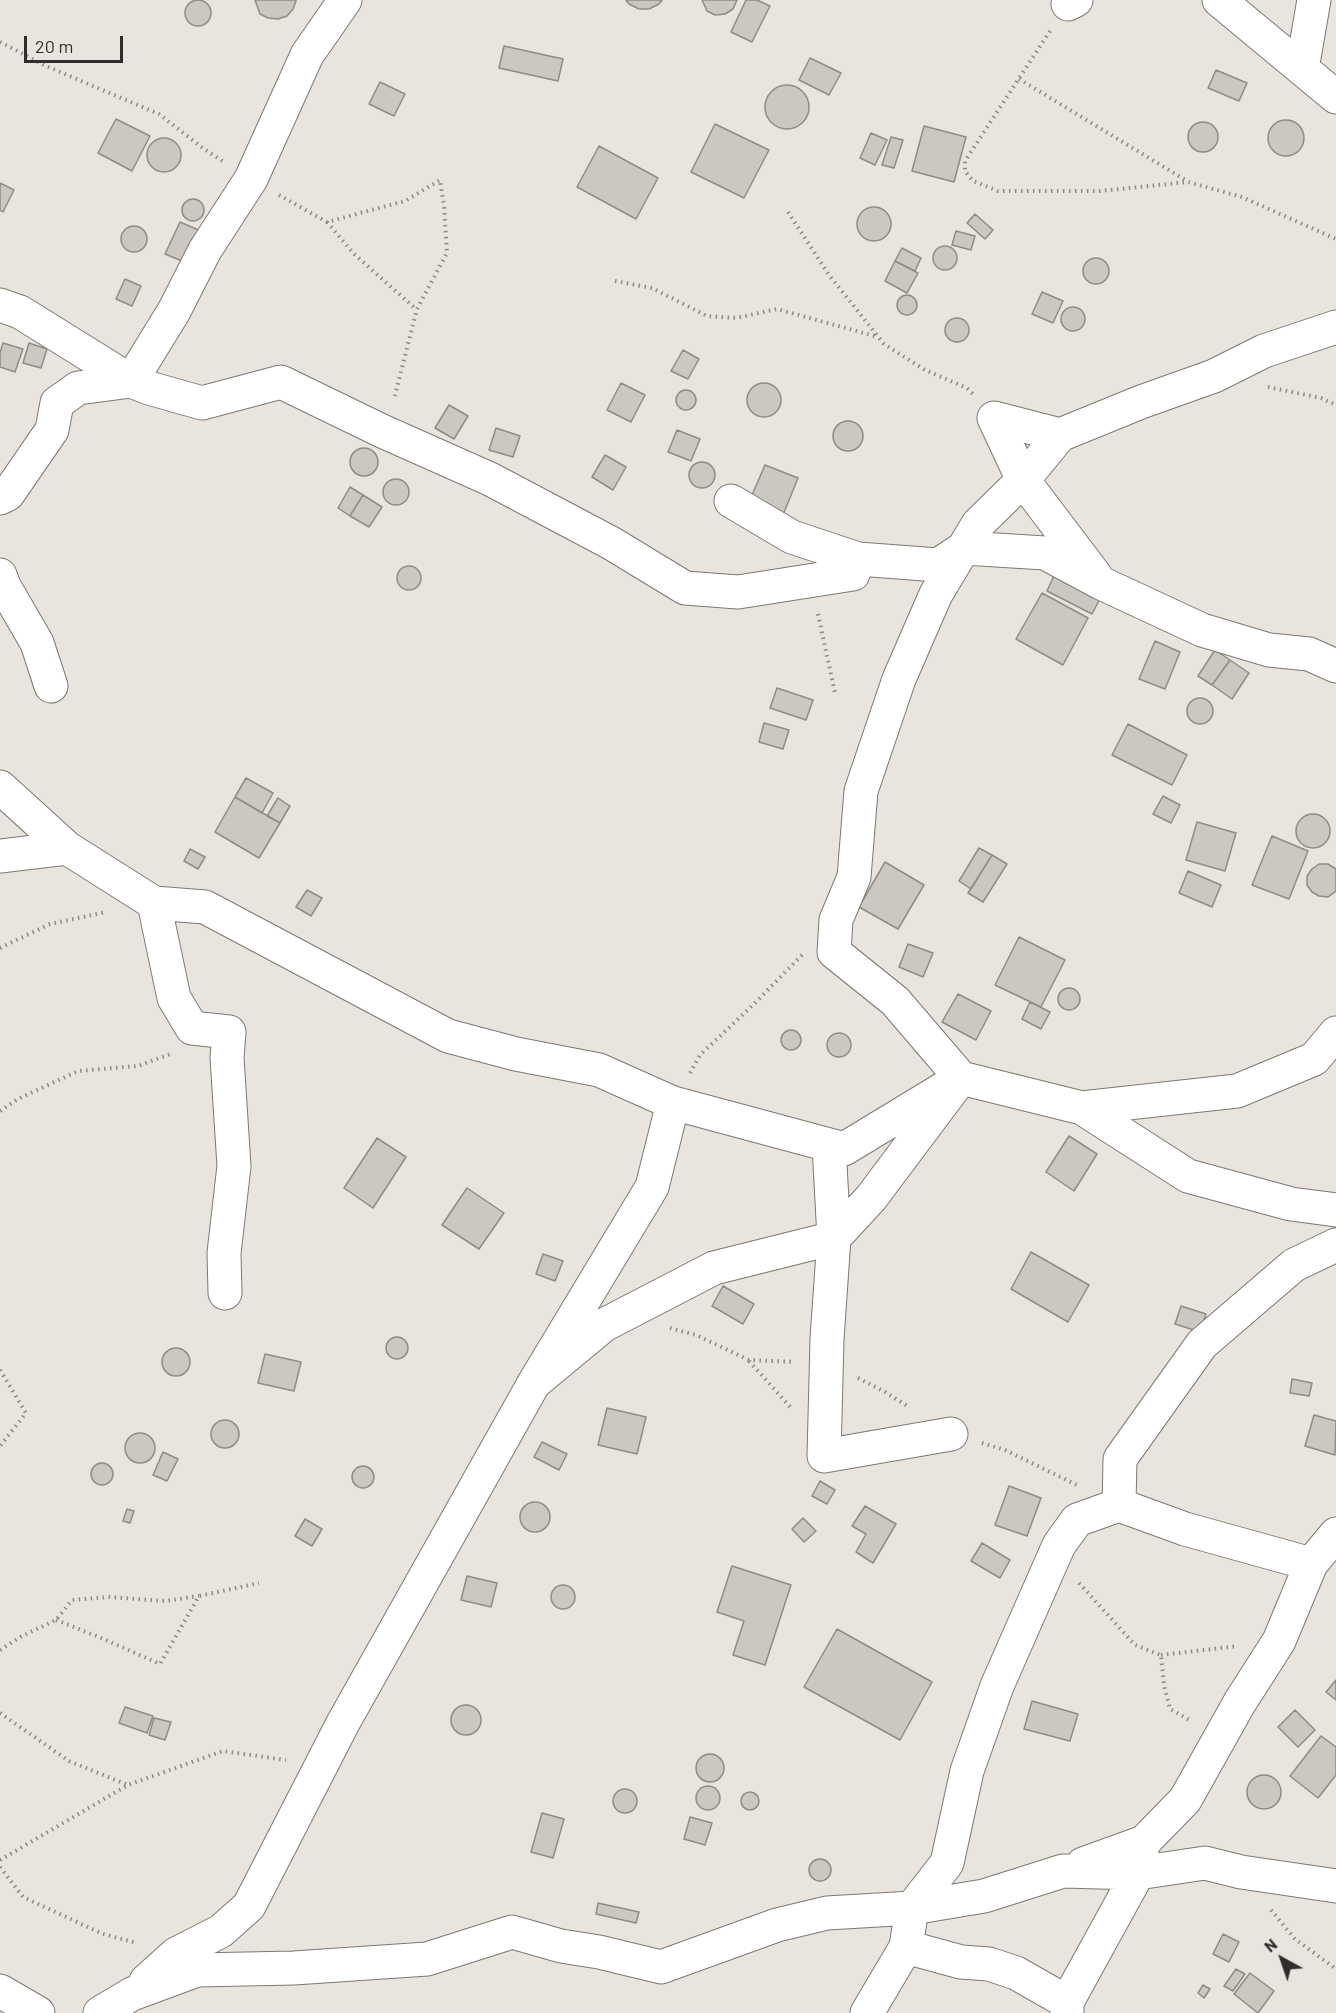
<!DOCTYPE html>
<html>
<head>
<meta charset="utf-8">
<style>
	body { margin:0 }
	#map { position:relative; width:1336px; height:2013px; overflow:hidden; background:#e9e5de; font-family:Barlow,sans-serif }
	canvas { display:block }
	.north { position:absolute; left:1252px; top:1929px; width:60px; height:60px; -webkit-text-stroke:4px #e9e5de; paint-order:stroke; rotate:320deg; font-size:16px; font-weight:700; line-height:24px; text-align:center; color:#302e2c }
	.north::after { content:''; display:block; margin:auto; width:21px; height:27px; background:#302e2c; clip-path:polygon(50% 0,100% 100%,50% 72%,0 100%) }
	.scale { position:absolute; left:24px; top:36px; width:99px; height:27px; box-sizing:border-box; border:3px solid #302e2c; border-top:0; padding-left:8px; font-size:18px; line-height:21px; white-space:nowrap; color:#302e2c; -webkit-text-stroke:4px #e9e5de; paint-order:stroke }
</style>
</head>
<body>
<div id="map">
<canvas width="1336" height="2013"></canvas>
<div class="north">N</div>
<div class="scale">20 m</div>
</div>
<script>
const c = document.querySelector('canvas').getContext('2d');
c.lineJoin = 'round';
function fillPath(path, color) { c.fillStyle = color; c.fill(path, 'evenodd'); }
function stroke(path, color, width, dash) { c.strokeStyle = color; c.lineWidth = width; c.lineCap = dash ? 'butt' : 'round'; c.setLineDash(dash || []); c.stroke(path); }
const building = new Path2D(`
	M185 13a13 13 0 1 1 26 0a13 13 0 1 1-26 0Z
	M255,0h41v1l-3,8 -6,7 -9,3 -10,-1 -8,-4z
	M626,0h36l-3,4 -10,5h-10l-10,-5z
	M702,0h35l-4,9 -8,5 -10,1 -8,-4z
	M746,0h11l13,6 -18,36 -21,-10z
	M504,46l59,13 -5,22 -59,-13z
	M810,58l31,15 -12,22 -30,-15z
	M1216,70l31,13 -8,18 -31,-13z
	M380,82l25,12 -11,22 -25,-12z
	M765 107a22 22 0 1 1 44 0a22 22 0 1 1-44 0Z
	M116,119l34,17 -18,35 -34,-18z
	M1268 138a18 18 0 1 1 36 0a18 18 0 1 1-36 0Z
	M1188 137a15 15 0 1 1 30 0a15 15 0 1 1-30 0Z
	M715,124l54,26 -25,48 -53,-26z
	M924,126l42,11 -12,45 -42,-11z
	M871,133l16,7 -12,25 -15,-7z
	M891,137l12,3 -9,28 -12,-3z
	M147 155a17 17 0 1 1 34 0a17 17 0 1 1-34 0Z
	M599,146l59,32 -22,41 -59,-32z
	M0,183l14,7 -11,22 -3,-2z
	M182 210a11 11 0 1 1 22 0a11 11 0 1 1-22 0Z
	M857 224a17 17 0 1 1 34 0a17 17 0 1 1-34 0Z
	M975,214l18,16 -8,9 -18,-16z
	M180,222l21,9 -14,32 -22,-9z
	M121 239a13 13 0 1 1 26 0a13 13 0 1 1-26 0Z
	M956,231l19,5 -4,14 -19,-5z
	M933 258a12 12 0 1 1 24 0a12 12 0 1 1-24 0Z
	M902,248l19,10 -6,13 -20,-10z
	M1083 271a13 13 0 1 1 26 0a13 13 0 1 1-26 0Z
	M895,261l23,12 -11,20 -22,-12z
	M125,279l16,7 -9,20 -16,-7z
	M1042,292l21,9 -10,22 -21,-9z
	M897 305a10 10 0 1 1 20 0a10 10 0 1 1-20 0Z
	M1061 319a12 12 0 1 1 24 0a12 12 0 1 1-24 0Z
	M945 330a12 12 0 1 1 24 0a12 12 0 1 1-24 0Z
	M3,343l20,6 -8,23 -15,-5v-14z
	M29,343l18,6 -6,19 -18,-5z
	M683,350l16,9 -11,20 -17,-8z
	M621,383l24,12 -14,27 -24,-12z
	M747 400a17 17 0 1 1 34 0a17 17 0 1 1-34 0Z
	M676 400a10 10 0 1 1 20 0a10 10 0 1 1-20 0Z
	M449,405l19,11 -14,23 -19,-11z
	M833 436a15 15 0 1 1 30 0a15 15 0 1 1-30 0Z
	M496,428l24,8 -7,21 -24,-7z
	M677,430l23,9 -9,22 -23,-9z
	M350 462a14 14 0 1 1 28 0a14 14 0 1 1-28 0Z
	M605,455l21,12 -13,23 -21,-13z
	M689 475a13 13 0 1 1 26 0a13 13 0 1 1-26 0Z
	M765,465l33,13 -15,37 -34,-13z
	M383 492a13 13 0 1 1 26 0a13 13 0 1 1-26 0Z
	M350,487l13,8 -13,21 -12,-8z
	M363,495l19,12 -13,20 -19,-11z
	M397 578a12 12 0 1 1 24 0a12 12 0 1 1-24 0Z
	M1057,569l46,24 -11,21 -45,-23z
	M1042,593l46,25 -25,47 -47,-26z
	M1155,641l25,11 -15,37 -26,-10z
	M1215,650l15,10 -18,25 -14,-9z
	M1230,660l19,13 -17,26 -20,-14z
	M777,688l36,12 -7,20 -36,-12z
	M1187 711a13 13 0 1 1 26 0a13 13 0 1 1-26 0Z
	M764,723l25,7 -6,19 -24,-7z
	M1128,724l59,31 -15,30 -60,-30z
	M246,778l27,15 -11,20 -27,-16z
	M1163,796l17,9 -9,18 -18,-9z
	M235,797l45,26 -21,35 -44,-26z
	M278,798l12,8 -10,17 -13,-7z
	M1296 831a17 17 0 1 1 34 0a17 17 0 1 1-34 0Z
	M1197,822l39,11 -11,38 -39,-11z
	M1272,836l36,15 -19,48 -37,-14z
	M979,848l13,7 -21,34 -12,-8z
	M190,849l15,8 -7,12 -14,-8z
	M992,855l15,9 -24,38 -15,-9z
	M885,862l39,23 -26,44 -39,-22z
	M1319,864h9l8,5v22l-8,6 -9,-1 -7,-4 -5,-7v-9l5,-7z
	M1188,871l33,14 -9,22 -33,-14z
	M307,890l15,8 -11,18 -15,-9z
	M1019,937l46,23 -24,47 -46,-22z
	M908,944l25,9 -10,24 -24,-10z
	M1058 999a11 11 0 1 1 22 0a11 11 0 1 1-22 0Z
	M958,994l33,17 -15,29 -34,-18z
	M1030,1002l20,10 -9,17 -19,-10z
	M781 1040a10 10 0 1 1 20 0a10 10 0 1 1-20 0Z
	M827 1045a12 12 0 1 1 24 0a12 12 0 1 1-24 0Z
	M1069,1136l28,18 -23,37 -28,-19z
	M377,1138l29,19 -33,51 -29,-20z
	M467,1188l37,25 -25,36 -37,-24z
	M1031,1252l58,33 -21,37 -57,-33z
	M543,1254l20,7 -8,20 -19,-7z
	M723,1286l31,18 -11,20 -31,-18z
	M1181,1306l25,8 -6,18 -25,-8z
	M386 1348a11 11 0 1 1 22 0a11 11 0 1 1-22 0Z
	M162 1362a14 14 0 1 1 28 0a14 14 0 1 1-28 0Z
	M265,1354l36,8 -7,29 -36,-8z
	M1292,1379l20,4 -3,13 -19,-3z
	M607,1408l39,9 -9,37 -39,-9z
	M1314,1415l22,6 -1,34 -30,-9z
	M211 1434a14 14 0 1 1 28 0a14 14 0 1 1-28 0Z
	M125 1448a15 15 0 1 1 30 0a15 15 0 1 1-30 0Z
	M542,1442l25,12 -8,16 -25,-13z
	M163,1452l15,7 -11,22 -14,-6z
	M91 1474a11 11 0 1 1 22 0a11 11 0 1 1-22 0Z
	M352 1477a11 11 0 1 1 22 0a11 11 0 1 1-22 0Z
	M820,1481l15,9 -8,14 -15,-8z
	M1009,1486l32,12 -14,38 -32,-11z
	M520 1517a15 15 0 1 1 30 0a15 15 0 1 1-30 0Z
	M865,1506l31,18 -23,39 -17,-11 10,-18 -14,-8z
	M127,1509l7,2 -4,12 -7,-2z
	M803,1518l13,13 -12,11 -12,-13z
	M305,1519l17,10 -10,17 -17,-10z
	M982,1543l28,17 -10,18 -29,-17z
	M732,1566l59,19 -26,80 -32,-10 11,-34 -27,-9z
	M467,1576l30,7 -6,24 -30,-7z
	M551 1597a12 12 0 1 1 24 0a12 12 0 1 1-24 0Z
	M837,1629l95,53 -32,58 -96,-53z
	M1336,1680v20l-10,-8z
	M1032,1701l46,13 -8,27 -46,-12z
	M451 1720a15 15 0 1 1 30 0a15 15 0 1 1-30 0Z
	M125,1707l28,9 -6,17 -28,-10z
	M1295,1710l20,20 -17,17 -20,-20z
	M154,1718l17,4 -6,18 -16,-5z
	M1321,1736l15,11v28l-18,23 -28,-22z
	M696 1768a14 14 0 1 1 28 0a14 14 0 1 1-28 0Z
	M1247 1792a17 17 0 1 1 34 0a17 17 0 1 1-34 0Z
	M696 1798a12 12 0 1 1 24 0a12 12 0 1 1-24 0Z
	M613 1801a12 12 0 1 1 24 0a12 12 0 1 1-24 0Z
	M741 1801a9 9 0 1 1 18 0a9 9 0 1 1-18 0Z
	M542,1813l22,6 -11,39 -22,-6z
	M690,1817l22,6 -7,22 -21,-6z
	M809 1870a11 11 0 1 1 22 0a11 11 0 1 1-22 0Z
	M598,1903l41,9 -3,11 -40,-9z
	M1223,1934l16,8 -10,20 -16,-8z
	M1236,1969l9,5 -12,17 -9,-5z
	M1250,1973l24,18 -16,22 -24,-19z
	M1203,1985l7,4 -6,9 -6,-5z`);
const path = new Path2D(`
	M1050,31l-85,130v10l8,10 25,10h102l88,-9 54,15 94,42
	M0,42l46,24 113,48 45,35 20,13
	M1019,79l168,102
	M279,195l48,27 78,-21 35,-21 4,26 3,47 -30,56 -23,90
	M788,212l41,63 55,69 41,26 42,18 6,6
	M327,222l27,32 62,55
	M615,281l37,7 55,28 29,2 41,-9 101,28
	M1268,387l53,11 15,7
	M818,614l17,79
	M0,948l50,-24 56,-12
	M690,1073l10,-18 52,-49 50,-51
	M0,1111l18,-12 60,-28 60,-5 35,-13
	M670,1328l26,7 53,25 45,2
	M749,1361l43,48
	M0,1370l26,43 -26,33
	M858,1378l27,14 24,15
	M982,1443l23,7 72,35
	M1079,1583l56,62 26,10 3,30 6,24 21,12
	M56,1620l43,17 61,27 39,-68 60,-13
	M0,1650l22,-14 34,-16 16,-20 37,-3 56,4 34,-5
	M1161,1655l77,-9
	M0,1713l69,48 59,24
	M0,1860l128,-75 95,-34 63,9
	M0,1867l23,30 80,37 34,9
	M1271,1910l24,29 41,30`);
const minor = new Path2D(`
	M1219,0l117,97
	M1068,4l8,-4
	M1302,69l12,-69
	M0,305l20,7 111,69 43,-70 31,-61 46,-71 56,-124 38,-55
	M994,418l29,62 72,95
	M994,418l66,17
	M0,498l8,-4 44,-64 5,-27 21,-15 53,-7 18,7 53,15 79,-21 101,49 108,48 121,64 74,45 53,4 115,-18 5,-15
	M731,501l61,36 66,22 80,6 26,-17 81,5 56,30 101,47 67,20 40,4 27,12
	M0,575l4,11 33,57 14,43
	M0,787l67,61 87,55 51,4 243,129 68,18 83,16 74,33 171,46 117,-71 121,30 106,68 103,28 45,6
	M0,856l67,-8
	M154,903l20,95 18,30 37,4 -2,26 7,108 -10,87 1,40
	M1082,1108l155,-17 77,-32 22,-26
	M829,1146l5,92 -7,101 -3,117 127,-22
	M534,1383l70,-58 110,-57 120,-30 37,-40 90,-120 -66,-77 -61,-49 2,-32 18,-43 7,-86 38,-112 37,-85 42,-70 45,-44 37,-45 81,-33 73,-26 50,-25 72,-24
	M1119,1505l1,-46 82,-115 92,-79 42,-20
	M1083,1864l61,-22 41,-42 55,-98 39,-61 32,-77 25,-30
	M906,1947l55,15 28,2 27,9 51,29
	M146,1981l30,-27 45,-23 28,-25 94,-183 191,-340 118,-196 21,-84
	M0,1991l38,22
	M100,2013l32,-19 65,-24 97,-2 133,-9 85,-27 49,14 38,6 62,15 116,-42 50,-12 85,-5 72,-12 79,-25 75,2 67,-10 36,9 95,14
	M867,2013l39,-66 6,-39 35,-45 20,-92 30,-85 62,-141 18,-25 42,-15 66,24 126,35
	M1067,2013v-11l71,-129 4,-20`);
fillPath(building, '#ccc8c1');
stroke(building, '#908b85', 1.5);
stroke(minor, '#7d7972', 35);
stroke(path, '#8b8984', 4, [1.5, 4.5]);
stroke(minor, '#fff', 33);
</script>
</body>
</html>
